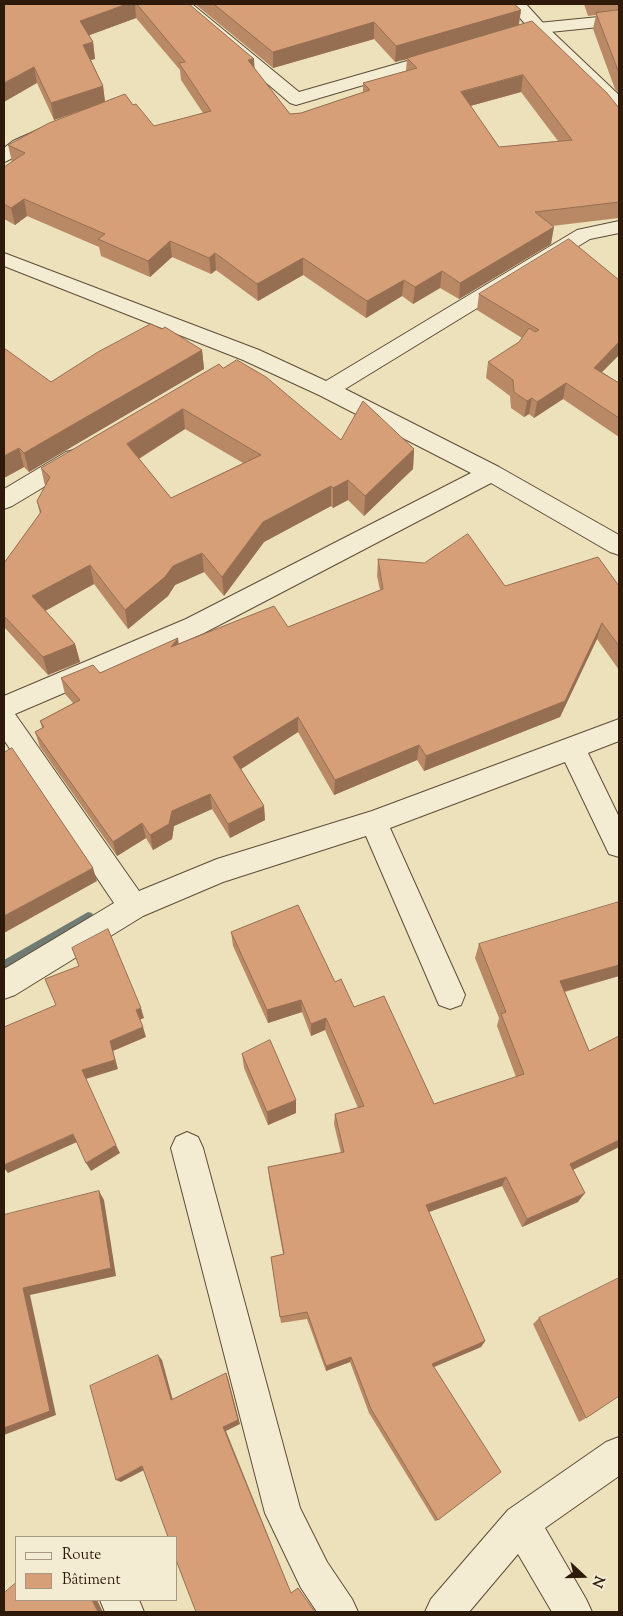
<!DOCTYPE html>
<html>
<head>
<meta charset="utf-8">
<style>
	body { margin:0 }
	#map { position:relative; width:623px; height:1616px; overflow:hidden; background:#ede1bb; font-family:"Sorts Mill Goudy",serif }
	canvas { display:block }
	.frame { position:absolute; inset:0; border:5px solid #2e1a0b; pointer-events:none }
	.legend { position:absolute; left:15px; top:1536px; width:162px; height:65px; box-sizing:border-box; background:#f3ecd3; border:1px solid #a49883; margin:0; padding:6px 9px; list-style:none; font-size:15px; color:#2e1a0b }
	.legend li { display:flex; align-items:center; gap:10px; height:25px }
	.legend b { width:25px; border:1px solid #a49883 }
	.north { position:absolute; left:558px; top:1551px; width:50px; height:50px; -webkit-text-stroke:4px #f3ecd3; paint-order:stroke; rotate:111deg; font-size:14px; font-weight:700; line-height:20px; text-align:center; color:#2e1a0b }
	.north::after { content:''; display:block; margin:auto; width:18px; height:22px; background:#2e1a0b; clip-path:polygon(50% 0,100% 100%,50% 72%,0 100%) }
</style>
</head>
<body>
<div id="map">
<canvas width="623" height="1616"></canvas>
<div class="frame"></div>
<ul class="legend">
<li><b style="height:6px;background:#f3ecd3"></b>Route</li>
<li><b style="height:14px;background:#d79f77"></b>Bâtiment</li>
</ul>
<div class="north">N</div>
</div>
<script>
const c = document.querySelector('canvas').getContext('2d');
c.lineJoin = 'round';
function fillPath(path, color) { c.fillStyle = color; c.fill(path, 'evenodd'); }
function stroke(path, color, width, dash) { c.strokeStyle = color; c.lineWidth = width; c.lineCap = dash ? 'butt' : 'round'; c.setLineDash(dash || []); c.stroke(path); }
const stream = new Path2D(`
	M88,912l4,1 2,4 -2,4 -88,50v-11z`);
const minor = new Path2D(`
	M174,4h18l107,88 143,-41 6,1 3,4 -3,4 -152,45 -6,-2z
	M619,15v10l-79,8 -28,8 -6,-1 -3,-4 3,-4 32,-9z
	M42,128l7,2 2,4c-3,5 -40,26 -47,28v-14l9,-7z
	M619,221v12l-29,6 -245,150 154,78 120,68v20l-9,-3 -119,-69 -287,150 -189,81 124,177 78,-32 155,-48 247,-92v22l-31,12 31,64v40l-10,-3 -44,-92 -175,66 75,167 -4,10 -11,4 -11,-4 -73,-169 -143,46 -80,34 -128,79 -11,4v-30l110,-66 -110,-163v-44l182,-77 285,-146 -152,-78 -76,-35 -239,-94v-13l255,97 67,31 251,-151z
	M74,450l8,2 3,6 -3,6 -70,42 -8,3v-20l62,-37z
	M187,1132l11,5 5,11 97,360 27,54 25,37 6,13h-41l-16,-24 -36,-75 -94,-365 5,-11z
	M619,1437v39l-74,52 41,71 6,13h-40l-34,-58 -49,58h-44l6,-13 77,-89 98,-68z
	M100,1600h39l5,12h-39z`);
const tertiary = new Path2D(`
	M508,4h18l18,20 75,71v15l-7,-1 -80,-77z`);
const wall = new Path2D(`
	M4,4h185l65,55v9l36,46 11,-1 62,-21v-9l43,-12 1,-12 -12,3 -21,-23 -101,29 -78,-64h320l6,6 -2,15 100,83v110l-67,8 -1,18 -92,55 -19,-11 -27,16 -11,-8 -36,22 -63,-43 -45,26 -42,-31 -5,4 -39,-17 -22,20 -49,-21 -2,-9 -72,-31 -12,9 -11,-6v-52l8,-5 -4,-17 75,-35 -29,10 -17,-37zM136,18l44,52 1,10 22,33 -49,13 -21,-21 -28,-3 -2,-16 -12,-26 4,-1 -2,-17 -4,-7zM521,92l37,49 -59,6 -29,-41z
	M584,4h35v89l-4,-4 -22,-60 3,-14 -8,1z
	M619,280v75l-17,17 17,11v54l-56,-38 -29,19 -5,-4 -5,3 -13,-9 -1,-12 -24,-18 2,-16 31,-20 3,-4 -45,-28 2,-16z
	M202,350l2,19 -175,103 -5,-5 -20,11 47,-96z
	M223,368l118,72 73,9 -1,20 -49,47 -16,-16 -15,8 -2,-2 -67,36 -40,54 -20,-24 -29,13 -7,11 -40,33 -34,-45 -49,26 30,34 5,18 -32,13 -44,-48v-64l36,-49 -3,-13 8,-15 -4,-18zM185,429l58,34 -72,35 -32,-39z
	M378,559l127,27h114v84l-22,-31 -37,78 -136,54 -7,-11 -83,35 -36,-63 -57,37 23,37 1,14 -35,18 -18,-29 -38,17 -2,13 -19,11 -7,-12 -29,18 -77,-109 -5,-15 7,-4 -2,-7 33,-18 -8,-9 -4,-16 39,-5 79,-29 109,-17 92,-37 -3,-14z
	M231,932l104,50 19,25 80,97 82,-27 -19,-51 2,-8 -24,-60 4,-14 140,32 -54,16 24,59 30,-15v111l-46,23 5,32 -56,25 -20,-41 -73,26 56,129 -4,6 -47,20 4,153 -3,1 -66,-108 -19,-51 -24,9 -19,-52 -26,4 -10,-66 12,-3 -14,-77 -1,-10 73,-14 -7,-29 1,-10 23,-6 -33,-78 -14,6 -9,-24 -34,11 -35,-77z
	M242,1054l54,59 -28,12 -24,-57z
	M539,1318l47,100 -7,4 -46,-98z`);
const shadedWall = new Path2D(`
	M127,4h8l1,14 -54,20 -2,-17z
	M521,10l-3,17 -111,31v1l-12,3 1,-16z
	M374,22v17l-101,29v-16z
	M93,42l2,17 -10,2 -2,-16z
	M254,59l1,17 -7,-16z
	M34,67l3,16 -33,19v-19z
	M523,75l-2,17 -62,17 2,-17z
	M103,86l2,16 -51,18 -3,-17z
	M24,199l3,17 -12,9 -4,-17z
	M554,227l-3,17 -92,55 1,-16z
	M170,241l2,16 -22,20 -2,-16z
	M215,253l1,17 -5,4 -2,-16z
	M303,258v17l-45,26 -1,-17z
	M442,271l-2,17 -27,16 2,-17z
	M404,280l-2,16 -36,22 1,-17z
	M619,342v13l-29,29 4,-16z
	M202,350l2,19 -175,103 -5,-19z
	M566,383l-3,16 -29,19 3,-16z
	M532,398l-3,16 -5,3 3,-16z
	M183,409l2,20 -55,35 -3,-20z
	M19,448l5,19 -20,11v-22z
	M414,449l-1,20 -49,47 1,-20z
	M348,480v20l-15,8v-20z
	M331,486v20l-67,36 -40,54 -2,-19 41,-55z
	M202,553l2,19 -29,13 -7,11 -40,33 -3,-19 48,-44z
	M90,565l4,19 -56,31 -6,-19z
	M602,623l-5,16 -37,78 -136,54 2,-15z
	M178,638l2,16 -9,-7z
	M75,644l5,18 -32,13 -5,-18z
	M298,717v15l-63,41 -2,-16z
	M419,745l-2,15 -83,35 1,-15z
	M210,794l2,15 -38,17 -2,13 -19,11 -3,-15 22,-24z
	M264,806l1,14 -35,18 -2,-14z
	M142,823l4,15 -29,18 -4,-14z
	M93,868l4,13 -93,52v-17z
	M619,965v11l-64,18 5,-13z
	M301,1000l1,12 -34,11 -1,-13z
	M141,1008l3,10 -5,2 -3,-10z
	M326,1018l-1,12 -14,6v-12z
	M143,1027l3,10 -33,14 5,18 -32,10 -4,-9 28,-29z
	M296,1100v13l-28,12 -1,-13z
	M73,1134l4,8 -69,31 -4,-5v-3z
	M619,1140v7l-55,27 6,-10z
	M116,1145l4,8 -29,18 -5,-8z
	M506,1177l-4,9 -79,28 3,-9z
	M99,1191l5,9 12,76 -86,19 26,120 -52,20v-7l19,-140z
	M585,1193l-7,9 -56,25 5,-8z
	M485,1341l-4,6 -52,22 3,-5z
	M158,1355l4,5 12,44 -3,-4z
	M351,1357l-1,5 -24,9v-5z
	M226,1373l2,5 12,46 -14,7 65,162 -68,-166z
	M142,1466l4,3 -25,13 -5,-2z
	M92,1600h5l6,12h-5z`);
const building = new Path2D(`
	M4,4h123l-47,17 13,21 -10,3 20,41 -52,17 -17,-36 -30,16z
	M137,4h52l65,55 -6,1 42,54 11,-1 69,-23 -7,-7 54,-15 -10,-10 125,-37 75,72 12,15v94l-84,10 19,15 -94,56 -18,-12 -27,16 -11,-7 -37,21 -64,-43 -46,26 -42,-31 -6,5 -39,-17 -22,20 -50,-22 7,-5 -81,-35 -13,9 -7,-4v-37l21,-14 -17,-8 41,-22 76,-29 8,11 3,-1 18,22 57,-15 -32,-48 6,-1zM523,75l49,65 -73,7 -38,-55z
	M214,4h300l7,6 -125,36 -22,-24 -101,30z
	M619,10v63l-23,-60z
	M569,239l50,41v62l-25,26 25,15v35l-53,-35 -29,19 -5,-4 -5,3 -13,-9 -1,-12 -25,-18 31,-20 10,-14 6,4 4,-2 -60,-36z
	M151,324l11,5 3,-2 37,23 -178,103 -5,-5 -15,8v-108l47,34 47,-30z
	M237,360l29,17 75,63 22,-39 51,48 -49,47 -17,-16 -15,8 -2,-2 -68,36 -41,55 -20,-24 -29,13 -8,11 -40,33 -35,-45 -58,31 43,48 -32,13 -39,-41v-53l37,-51 -4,-11 13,-24 -9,-9 178,-104 4,4zM183,409l78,46 -90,43 -44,-54z
	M468,534l37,52 93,-29 21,29v60l-17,-23 -37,78 -139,55 -7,-11 -84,35 -37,-63 -65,40 31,49 -36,18 -18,-30 -38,17 -3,13 -19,11 -8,-12 -29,19 -78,-110 9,-5 -4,-6 40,-21 -19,-22 32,-13 7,8 78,-35 -7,9 103,-41 14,21 95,-38 -5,-30 46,4z
	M12,748l81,120 -89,48v-163z
	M619,902v63l-59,16 29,70 30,-15v104l-49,24 15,29 -58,26 -21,-42 -80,28 59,136 -53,23 69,108 -63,48 -67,-111 -20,-52 -25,9 -19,-54 -27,5 -9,-60 13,-3 -16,-87 76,-15 -9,-38 29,-8 -38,-88 -15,6 -10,-24 -34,10 -36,-78 67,-27 37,77 6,-3 13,28 30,-11 50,108 90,-30 -23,-60 5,-2 -27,-68z
	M108,929l33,79 -5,2 7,17 -33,14 5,19 -33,10 34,75 -30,18 -13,-29 -69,31v-138l52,-22 -11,-26 34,-13 -7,-18z
	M270,1040l26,60 -29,12 -25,-58z
	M99,1191l12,77 -88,20 27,123 -46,17v-213z
	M619,1278v118l-33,22 -47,-100z
	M158,1355l13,45 55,-27 12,47 -15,7 68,166 7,-5 17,24h-119l-20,-52v-23h-8l-26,-71 -26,14 -26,-94z
	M16,1583v17h76l6,12h-94v-19z`);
fillPath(stream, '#707b73');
stroke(minor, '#5e4c37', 2);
stroke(tertiary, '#5e4c37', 2);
fillPath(minor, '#f3ecd3');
fillPath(tertiary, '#f3ecd3');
fillPath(wall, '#b98966');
fillPath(shadedWall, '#966f53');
fillPath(building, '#d79f77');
stroke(building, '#966f53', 1);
</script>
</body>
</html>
